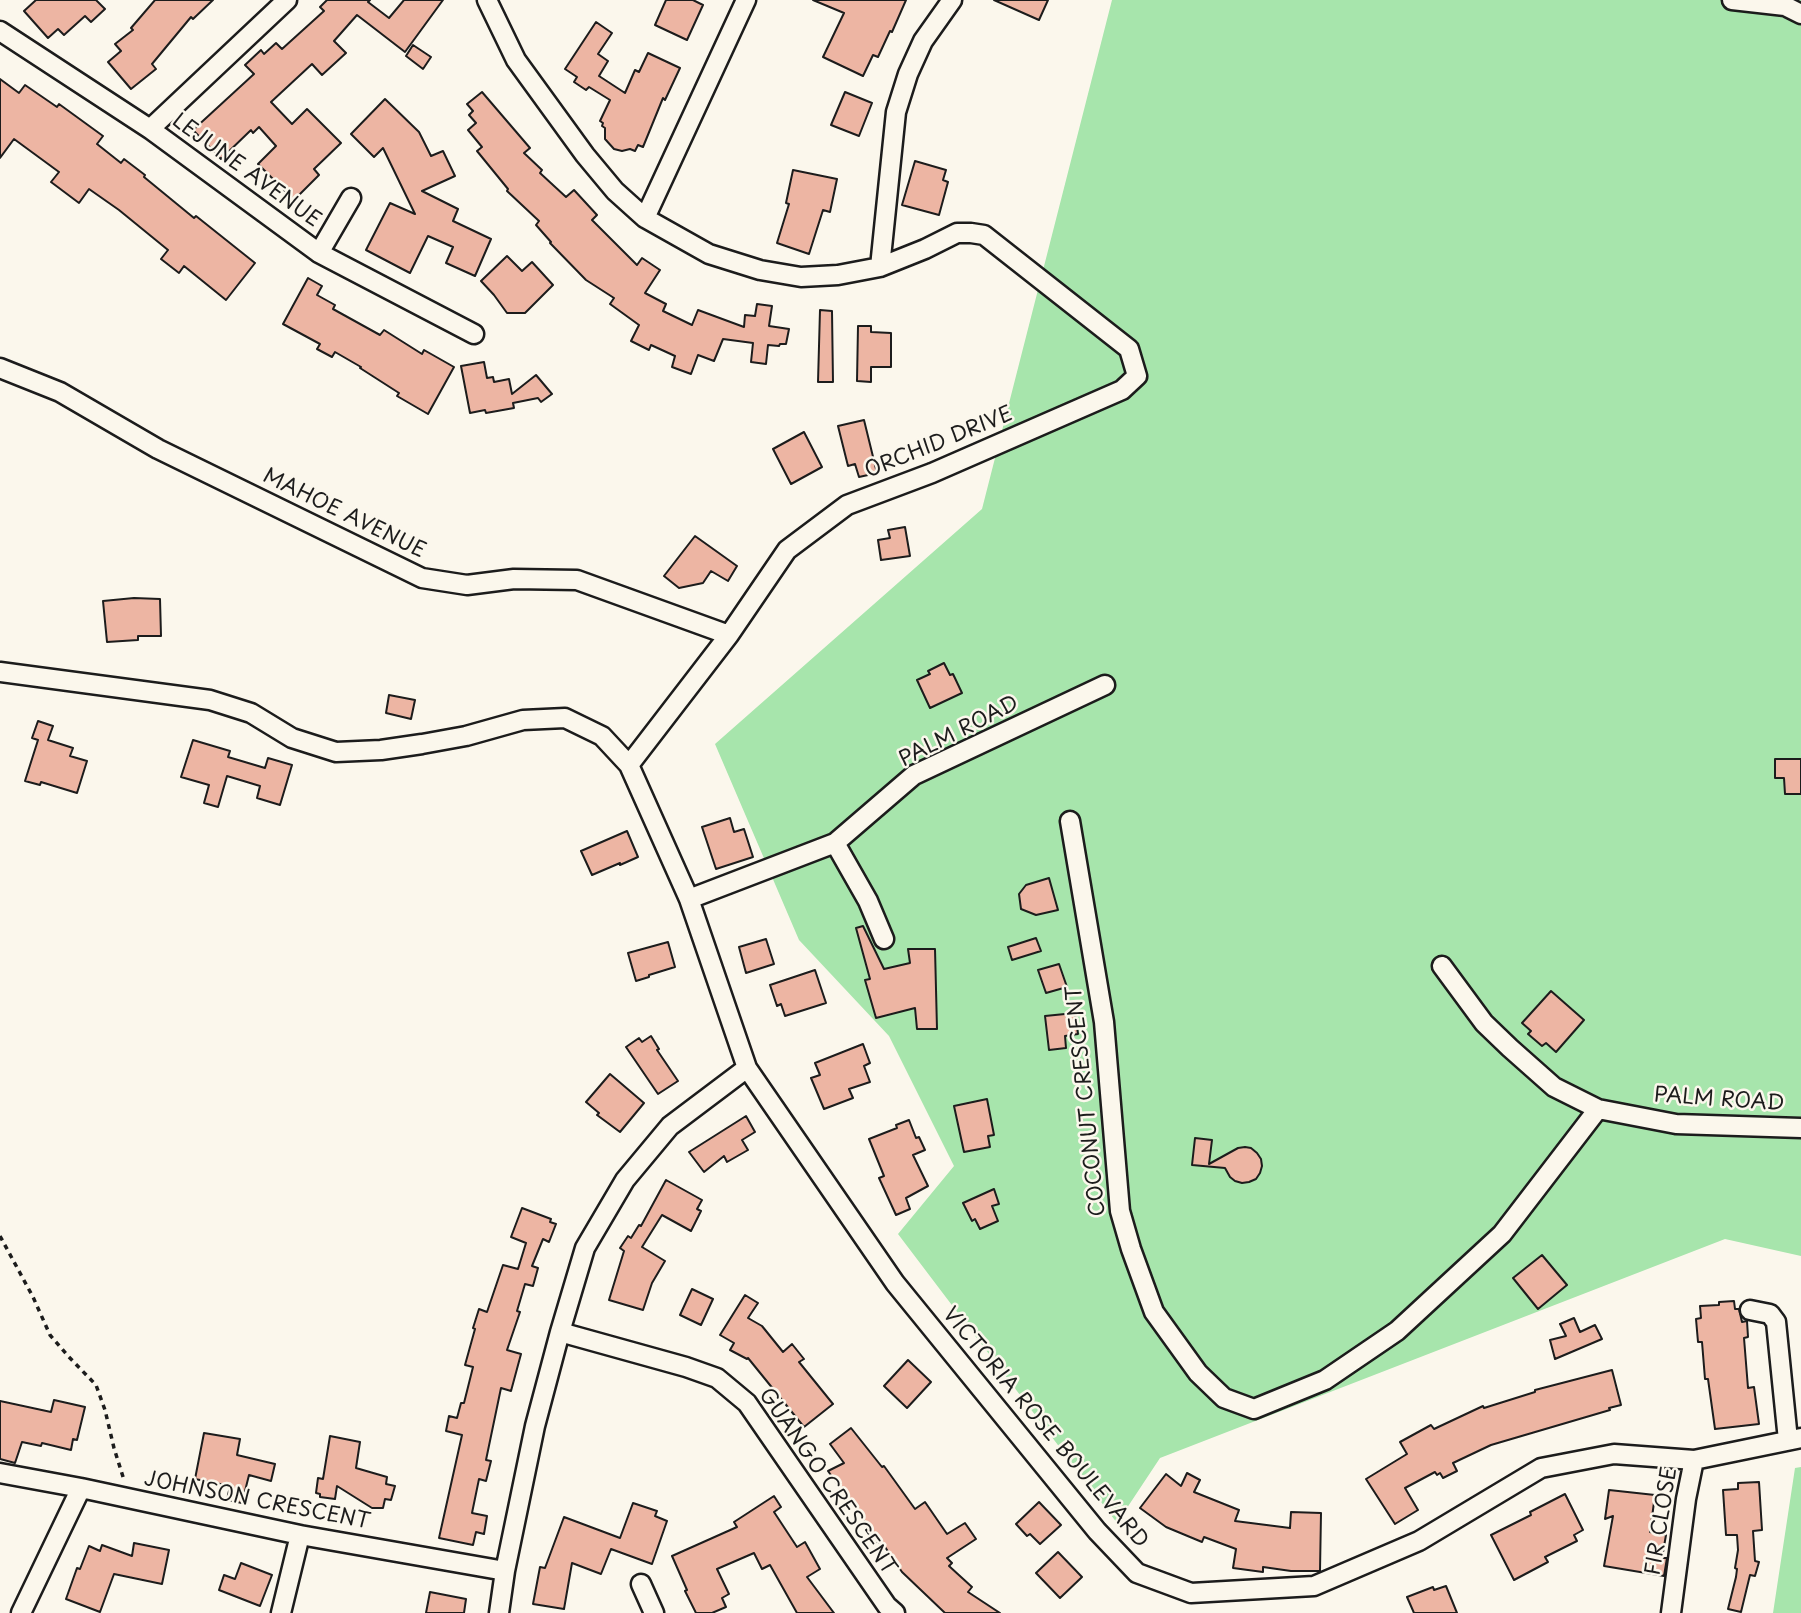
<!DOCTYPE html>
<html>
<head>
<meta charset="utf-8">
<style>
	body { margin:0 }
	canvas { display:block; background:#fbf7ec }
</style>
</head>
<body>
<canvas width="1801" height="1613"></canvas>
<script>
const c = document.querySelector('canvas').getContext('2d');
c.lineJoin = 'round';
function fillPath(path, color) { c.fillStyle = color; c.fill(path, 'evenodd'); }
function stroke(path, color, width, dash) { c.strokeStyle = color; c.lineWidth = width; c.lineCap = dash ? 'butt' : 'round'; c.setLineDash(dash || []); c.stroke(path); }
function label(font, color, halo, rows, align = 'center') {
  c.font = font + ' "Playpen Sans",sans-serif'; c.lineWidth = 5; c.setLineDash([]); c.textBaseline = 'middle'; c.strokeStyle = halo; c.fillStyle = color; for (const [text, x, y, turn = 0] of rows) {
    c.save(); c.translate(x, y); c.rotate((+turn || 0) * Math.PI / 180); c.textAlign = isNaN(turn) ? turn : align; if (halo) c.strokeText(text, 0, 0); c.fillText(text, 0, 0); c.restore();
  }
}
const green = new Path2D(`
	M1112,0h689v1256l-76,-17 -565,219 -43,65 -219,-289 56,-68 -65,-130 -90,-96 -84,-196 267,-235z
	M1801,1467v146h-28l22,-145z`);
const building = new Path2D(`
	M36,0h60l9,9 -14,13 -6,-6 -21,19 -6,-6 -10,9 -24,-27z
	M155,0h58l-20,19 -2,-2 -39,47 4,5 -25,20 -23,-27 13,-11 -6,-7 18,-14 -2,-2z
	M327,0h43l-2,2 21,16 15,-18h39l-38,52 -48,-37 -23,26 12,12 -24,22 -10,-11 -41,38 21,22 15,-15 34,34 -27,26 5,6 -25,25 -36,-36 18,-18 -17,-19 -6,6 -2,-3 -30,29 -28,-29 61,-56 -9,-9 16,-15 3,4 12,-11 6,6 42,-38 -4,-4z
	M666,0h27l10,5 -16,35 -32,-15z
	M813,0h93l-14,32 -2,-1 -12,26 -5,-2 -10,21 -40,-19 21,-44z
	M994,0h54l-9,20z
	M596,22l16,11 -14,21 10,7 -9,15 26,17 10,-23 4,2 9,-19 32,15 -15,32 -2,-2 -20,49 -5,-2 -3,6 -5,-2 -8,2 -8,-2 -9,-10v-11l-3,-2 1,-3 -3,-2 10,-21 -21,-13 -3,3 -12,-8 3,-5 -12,-8z
	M413,45l18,12 -8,12 -17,-13z
	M0,79l19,14 6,-8 32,22 2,-3 44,32 -6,8 24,19 3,-4 21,16 -1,2 50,41 2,-2 59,47 -29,37 -42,-34 -5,7 -18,-14 7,-9 -49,-40 -30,-21 -10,14 -28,-21 8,-10 -45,-33 -14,19z
	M482,92l48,56 -6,5 18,17 -2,3 26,24 8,-7 23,25 -5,5 45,45 5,-7 18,12 -15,23 21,11 -3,7 29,14 6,-15 46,17 1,-12 10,1 2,-12 15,2 -3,20 20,3 -3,15h-6l-1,2 -11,-1 -2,19 -15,-2 2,-19 -30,-4 -9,22 -16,-6 -7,19 -19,-7 3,-11 -24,-11 -2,5 -18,-9 8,-16 -29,-21 4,-6 -28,-18 -36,-37 1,-1 -15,-17 3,-4 -32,-30 1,-2 -31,-38 5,-4 -14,-17 8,-7 -7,-8 4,-4 -6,-7z
	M845,92l27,11 -13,33 -28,-11z
	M385,99l34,33 12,24 12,-5 12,25 -33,15 36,18 -5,12 38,18 -16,37 -29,-13 7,-16 -25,-11 -18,37 -44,-23 24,-47 25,11 -32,-66 -9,9 -23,-23z
	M915,161l31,9 -3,10 5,2 -9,33 -37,-10z
	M793,170l44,9 -7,33 -7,-2 -14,44 -32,-11 12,-39 -3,-1z
	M507,256l15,15 10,-9 21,23 -28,28h-18l-13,-18 -13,-14z
	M308,278l14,8 -5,9 18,10 -2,4 47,26 4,-5 38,24 2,-4 30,17 -26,47 -31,-18 2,-3 -39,-25 1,-1 -26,-15 -3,5 -15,-8 3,-5 -37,-20z
	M820,310l12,1 1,71h-15z
	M858,326h13v6l20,1v34h-20v15l-14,-1z
	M484,362l3,16 6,-1 1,5 15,-3 3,15 24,-19 16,19 -11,8 -3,-4 -25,5 1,5 -28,5 -1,-3 -15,3 -9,-47z
	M864,420l13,53 -18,4 -4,-13 -7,2 -10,-40z
	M804,432l18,35 -31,17 -18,-35z
	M905,527l5,29 -29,4 -3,-20 12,-2 -2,-8z
	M695,536l42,30 -9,15 -17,-10 -8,12 -24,5 -15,-12z
	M134,598l26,1 1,37h-23v4l-31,2 -4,-41z
	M944,663l6,12 3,-1 9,19 -32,15 -13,-28 13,-6 -2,-3z
	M389,695l26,5 -4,19 -25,-6z
	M38,721l15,5 -5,14 25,8 -3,8 17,5 -10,32 -36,-11 -1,3 -15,-4 13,-41 -6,-2z
	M193,740l37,11 -2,6 37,11 3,-10 24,7 -12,40 -23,-7 3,-12 -33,-10 -9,31 -14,-4 5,-18 -28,-8z
	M1775,759h26v35h-16l-1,-16h-9z
	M730,818l4,14 10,-3 9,28 -37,12 -14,-42z
	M627,831l11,26 -18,8v-2l-28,12 -11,-24z
	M1049,878l9,32 -22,5 -15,-6 -2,-15 7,-9z
	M863,926l21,43 26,-6 -2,-14h27l2,80h-20l-2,-21 -39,10 -11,-38 5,-1 -14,-51z
	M1036,938l5,13 -29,9 -4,-13z
	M766,939l8,25 -28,9 -7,-26z
	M668,942l7,25 -26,8v2l-13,4 -8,-28z
	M1059,964l8,23 -21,6 -8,-23z
	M815,970l11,33 -41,13 -4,-12 -4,2 -7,-21z
	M1551,991l33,29 -28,32 -10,-9 -4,3 -14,-12 3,-3 -9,-8z
	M1075,1013l3,21 -13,2 1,12 -17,2 -4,-34z
	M651,1036l8,13 -2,1 21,31 -20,13 -32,-47 13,-9 3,4z
	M863,1044l7,19 -6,3 6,16 -21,7 4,9 -29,11 -13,-31 9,-3 -5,-12z
	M610,1074l34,29 -24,29 -23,-17 2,-2 -13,-11z
	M987,1099l7,36 -6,1 2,11 -26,5 -10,-46z
	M746,1116l9,16 -13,8 6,10 -21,12 -3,-6 -20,16 -15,-20z
	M909,1120l7,18 3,-1 6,13 -12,5 15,31 -22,12 4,11 -14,6 -17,-37 5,-2 -15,-37 28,-11 -1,-3z
	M1195,1138l17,2 -3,24 29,-16 7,-1 6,1 6,5 4,6 1,7 -2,7 -4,6 -7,3 -7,1 -7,-2 -5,-4 -5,-9 -33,-3z
	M666,1180l36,20 -5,9 4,2 -10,20 -29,-16 -20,32 23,14 -13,22 -9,27 -34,-10 15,-49 -4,-3 8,-12 3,2 8,-13 2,1z
	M994,1189l5,15 -7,2 6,15 -18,8 -5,-10 -3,2 -9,-18z
	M522,1208l29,11 -1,3 6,2 -7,18 -6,-3 -11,27 6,2 -5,18 -8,-2 -8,27 3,1 -13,38 14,4 -10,37 -10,-3 -15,72 5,1 -5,20 -7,-2 -7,34 15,3 -3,18 -8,-2 -3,13 -34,-7 23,-103 -16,-4 3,-15 8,2 4,-15h3l9,-36 -8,-2 10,-36 -2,-1 6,-19 8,3 16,-47 15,4 8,-26 -15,-6z
	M1542,1255l25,30 -29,24 -25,-31z
	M692,1289l21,10 -12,26 -21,-10z
	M745,1295l13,8 -10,15 14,8 21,26 9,-8 12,15 -5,3 34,42 -29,23 -56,-69 -1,1 -17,-9 4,-7 -14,-8z
	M1734,1301l1,8h4l3,13 5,-1 1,16 -4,1 4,50 6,-1 5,37 -44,5 -7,-50h-3l-3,-37h-4l-2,-23 5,-1 -1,-12 19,-1v-3z
	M1574,1318l6,14 15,-7 7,14 -47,20 -5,-19 16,-4 -6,-12z
	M908,1360l23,22 -24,26 -23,-22z
	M1612,1370l9,35 -12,3 1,2 -119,35 -38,18 4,8 -14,7 -3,-5 -3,2 -2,-3 -30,16 13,22 -23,14 -29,-45 41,-25 -7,-12 31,-17 3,4 49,-23 1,2 51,-16v-2z
	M54,1400l31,7 -8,33 -4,-1 -2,11 -29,-7 -1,3 -19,-4 -7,21 -15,-4v-58l51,11z
	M851,1428l31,39 2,-1 31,43 10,-7 22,32 18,-11 11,16 -29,19 5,5 -3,3 23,21 -4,5 32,21h-55l-43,-41 -17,-25 -2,1 -5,-7 -3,2 -9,-13 3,-2 -41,-57 16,-8 -14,-19z
	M204,1433l36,6 -3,16 38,9 -4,17 -22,-6 -7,28 -15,-3 3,-14 -35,-7z
	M330,1436l30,6 -4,26 31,9 -1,7 9,2 -4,14 -6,-1 -2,9h-11l-35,-22 -2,13 -15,-2v-3l-4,-1 2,-15 5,1z
	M1187,1473l13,7 -6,12 45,18 -4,11 55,7 1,-16 30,1 -1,58h-29l-28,-4v5l-30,-4 3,-19 -32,-12 -2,5 -36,-15 -26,-19 26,-34 15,12z
	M1759,1482l3,48 -9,1 2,30 4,1 -4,14 -5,-1 -9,37 -13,-3 8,-32 1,-8 -2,-1 3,-18 -1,-15h-11l-3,-45 15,-1v-6z
	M1609,1490l46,5 -5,37 16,3 -4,23h5l-3,18 -60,-10 9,-50 -8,3z
	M1565,1494l18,36 -9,5 3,6 -32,16 3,5 -34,18 -23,-45 40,-20 -1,-3z
	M774,1496l7,11 -7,5 23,35 8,-5 15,27 -13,8 27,36h-37l-27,-48 -8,4 -8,-16 -37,16 12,25 -7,4 4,9 -14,6h-16l-11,-22 2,-1 -15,-34 65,-29 -3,-5z
	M1039,1502l22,23 -21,19 -10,-10 -3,2 -11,-12z
	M633,1503l24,8 -2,5 12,5 -15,43 -41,-15 -10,25 -29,-11 -8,46 -31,-5 7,-37 5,1 19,-51 56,21z
	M134,1543l35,7 -7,34 -48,-10 -14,38 -34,-13 11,-31 3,1 9,-23 11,5 2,-6 30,11z
	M1058,1552l24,25 -22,21 -24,-25z
	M241,1563l31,12 -12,31 -41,-16 5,-15 11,4z
	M1446,1586l11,27h-43l-7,-16 26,-10 1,3z
	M430,1592l36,7 -2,14h-38z`);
const path = new Path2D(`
	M0,1236l33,61 17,38 18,21 28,29 9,25 9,38 10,32`);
const street = new Path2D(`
	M487,0l29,60 69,95 30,36 30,27 64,36 51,16 41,7 37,-2 42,-8 45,-18 32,-16h14l13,2 145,114 8,27 -15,14 -190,83 -85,32 -60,45 -58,85 -100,130
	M1732,0l53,6 16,8
	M0,31l150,98 169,124 155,81
	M150,129l137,-129
	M645,218l101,-218
	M319,253l32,-55
	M880,267l16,-155 12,-38 15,-33 29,-41
	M0,368l60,24 98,57 264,129 45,7 47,-6 63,1 152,55
	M0,672l210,28 41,13 41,25 44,14 45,-2 41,-6 44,-8 57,-16 42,-2 37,18 27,29 60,134 58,169 148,215 202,248 40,42 54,20 123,-7 105,-45 122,-73 73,-14 80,6
	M1070,821l34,201 16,189 11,38 23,63 44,61 26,25 30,11 71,-29 72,-49 105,-97 96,-125
	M835,843l33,58 16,38
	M689,899l146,-56 79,-68 191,-90
	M1442,966l42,57 26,25 44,39 44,22 78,15 125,4
	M1750,1310l20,4 6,8 12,118
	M560,1332l126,35 31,11 30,25 140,203 8,7
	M0,1473l81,15 219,47 205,36
	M641,1584l13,29
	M21,1613l60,-125
	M281,1613l19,-78
	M499,1613l6,-42 30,-145 25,-94 25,-84 40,-68 45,-54 77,-58
	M1671,1613l15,-114 8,-39 107,-22`);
const streetNames = [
	["LEJUNE AVENUE",246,171,36],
	["ORCHID DRIVE",939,443,-22],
	["MAHOE AVENUE",344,514,26],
	["PALM ROAD",959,732,-27],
	["PALM ROAD",1719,1100,4],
	["COCONUT CRESCENT",1087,1101,-96],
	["VICTORIA ROSE BOULEVARD",1045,1428,50],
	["GUANGO CRESCENT",827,1482,55],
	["JOHNSON CRESCENT",257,1501,11],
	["FIR CLOSE",1662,1521,-81]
];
fillPath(green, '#a7e5ac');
fillPath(building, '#edb5a3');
stroke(building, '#1c1c1c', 2);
stroke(street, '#1c1c1c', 23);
stroke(path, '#1c1c1c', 3.5, [5, 5]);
stroke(street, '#fbf7ec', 18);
label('21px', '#1c1c1c', '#fbf7ec', streetNames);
</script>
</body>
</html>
